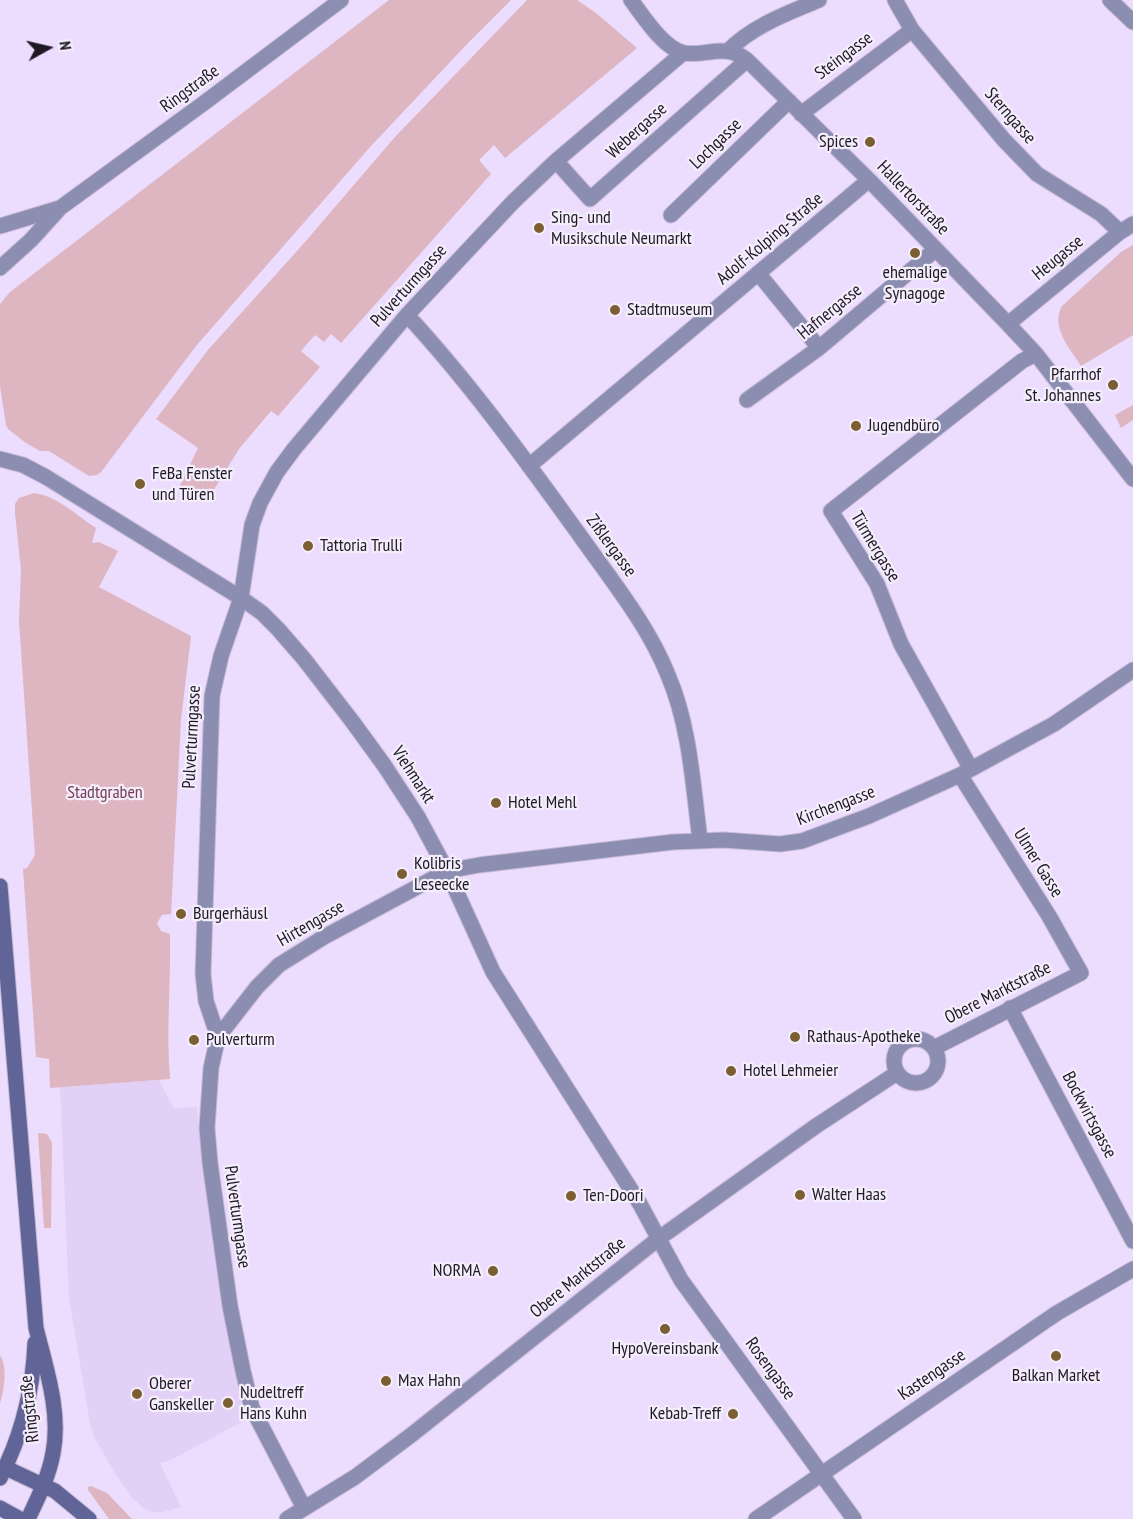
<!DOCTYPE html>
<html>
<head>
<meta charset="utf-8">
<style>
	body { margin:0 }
	#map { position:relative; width:1133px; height:1519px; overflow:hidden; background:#ecdcfd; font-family:"PT Sans Narrow",sans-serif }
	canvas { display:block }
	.north { position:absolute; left:18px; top:18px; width:60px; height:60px; -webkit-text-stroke:4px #f4eefc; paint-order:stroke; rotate:82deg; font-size:16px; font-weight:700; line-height:24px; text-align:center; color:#1f1925 }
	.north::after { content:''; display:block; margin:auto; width:21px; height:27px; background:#1f1925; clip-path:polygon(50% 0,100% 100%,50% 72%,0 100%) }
</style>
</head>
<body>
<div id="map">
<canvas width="1133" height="1519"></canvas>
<div class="north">N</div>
</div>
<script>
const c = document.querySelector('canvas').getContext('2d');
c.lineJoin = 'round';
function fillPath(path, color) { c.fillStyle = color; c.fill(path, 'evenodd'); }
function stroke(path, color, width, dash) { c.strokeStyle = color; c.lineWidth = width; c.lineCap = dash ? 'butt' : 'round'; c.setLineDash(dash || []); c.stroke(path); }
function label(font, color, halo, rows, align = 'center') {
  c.font = font + ' "PT Sans Narrow",sans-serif'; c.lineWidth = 4.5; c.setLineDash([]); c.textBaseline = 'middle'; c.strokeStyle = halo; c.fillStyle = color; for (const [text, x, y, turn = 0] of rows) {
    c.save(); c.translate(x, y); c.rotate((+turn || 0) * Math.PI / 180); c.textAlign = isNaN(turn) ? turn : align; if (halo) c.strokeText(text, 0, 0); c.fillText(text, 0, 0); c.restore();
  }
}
const built = new Path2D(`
	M159,1080l15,28 23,-1 9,81 18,125 27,104 -80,43 -11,3 21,44 -18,5h-11l-7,-3 -12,-10 -19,-27 -19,-33 -5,-15 -21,-126 -9,-211z`);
const green = new Path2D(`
	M389,0h122l-43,43 -97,103 -175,200 -95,126 -4,3 -8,1 -40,-25h-9l-14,-8 -18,-14 -2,-4 -6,-39v-82l10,-12z
	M527,0h50l19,13 41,35 -132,110 -11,-13 -15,15 12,14 -150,169 -10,-9 -7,8 -9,-7 -14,16 19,16 -42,49 -7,-5 -32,38 -32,52 -28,-13 19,-40 -42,-29 52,-69 97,-108 89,-104z
	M1133,245v90l-52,31c-11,-18 -31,-39 -19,-60l59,-54z
	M1133,405v15l-12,8 -6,-13z
	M34,493c25,4 42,22 62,35l-4,15 7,-1 19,9 -19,36 92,49 -10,84 -10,194 -9,1 -5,8 4,8 9,3c1,48 -4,97 0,145l-120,9 -1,-29 -13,-2 -13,-188 4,-1 8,-13 -16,-234 2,-51 -6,-57v-9l4,-6z
	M38,1133l9,1 5,9 -1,85h-7z
	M0,1355c8,14 4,34 0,49z
	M91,1486l16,7 25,26h-23l-21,-29v-3z`);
const minor = new Path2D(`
	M631,0c12,16 32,48 53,53 22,4 41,-11 63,7l122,120 139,144 28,30 97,125
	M895,0l17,30 92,110 33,34 64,40 19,18
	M1110,0l23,22
	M728,51c24,-25 60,-38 91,-51
	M801,114l111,-84
	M556,161l34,38 157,-139
	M671,215l118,-114
	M0,226l60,-18
	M0,268l31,-28 29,-32 144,-105 137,-103
	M758,273l61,75
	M407,315c64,69 119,146 174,222 31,44 67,88 87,138 22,51 25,111 32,165
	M1008,324l112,-92 13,-8
	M747,400l72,-52 116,-98
	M0,459l23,6 23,12 195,121 21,15 16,16 26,30 48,62 32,44 34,52 29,54 46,101 147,232 41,76 173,239
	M529,466l340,-286
	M971,769l-70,-125 -24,-60 -46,-73 191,-150 14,-7
	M1010,1008l123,233
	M218,1037l39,-50 22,-22 45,-28 123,-66 32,-6 194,-23 51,-2 56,4 22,-3 67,-25 91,-41 94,-51 79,-54
	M894 1061a22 22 0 1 1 44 0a22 22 0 1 1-44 0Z
	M934,1048l147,-75 -32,-57 -89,-141
	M304,1508l-52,-100 -9,-37 -13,-65 -20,-143 -3,-35 4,-60 7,-31 -12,-36 -3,-27 9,-278 9,-40 20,-58 11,-73 8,-22 17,-31 17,-23 113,-134 106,-113 43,-41 127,-108
	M287,1519l68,-42 55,-41 248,-197 158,-113 81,-53
	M756,1519l301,-206 76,-44`);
const secondary = new Path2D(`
	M0,886l36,442c10,40 25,84 17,125 -4,23 -15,45 -25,66
	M6,1468l49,23 34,28
	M0,1478c21,-41 33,-88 35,-135
	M0,1508l20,11`);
const markers = [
	[870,142,6,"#7b5e32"],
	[539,228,6,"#7b5e32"],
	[915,253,6,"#7b5e32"],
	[615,310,6,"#7b5e32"],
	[1113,385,6,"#7b5e32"],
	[856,426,6,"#7b5e32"],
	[140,484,6,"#7b5e32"],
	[308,546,6,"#7b5e32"],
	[496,803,6,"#7b5e32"],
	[402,874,6,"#7b5e32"],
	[181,914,6,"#7b5e32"],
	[795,1037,6,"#7b5e32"],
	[194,1040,6,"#7b5e32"],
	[731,1071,6,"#7b5e32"],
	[800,1195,6,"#7b5e32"],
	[571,1196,6,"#7b5e32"],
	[493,1271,6,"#7b5e32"],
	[665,1329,6,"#7b5e32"],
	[1056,1356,6,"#7b5e32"],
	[386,1381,6,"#7b5e32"],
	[137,1394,6,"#7b5e32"],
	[228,1403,6,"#7b5e32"],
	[733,1414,6,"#7b5e32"]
];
const streetNames = [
	["Steingasse",844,56,-37],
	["Ringstraße",190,89,-36],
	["Sterngasse",1010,116,49],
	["Webergasse",637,131,-42],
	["Lochgasse",716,144,-44],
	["Hallertorstraße",913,198,46],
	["Adolf-Kolping-Straße",770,239,-40],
	["Heugasse",1058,258,-39],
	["Pulverturmgasse",409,286,-48],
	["Hafnergasse",830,312,-39],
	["Zißlergasse",611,546,54],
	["Türmergasse",875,547,59],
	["Pulverturmgasse",192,737,-87],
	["Viehmarkt",413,775,57],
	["Kirchengasse",836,806,-21],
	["Ulmer Gasse",1038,863,58],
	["Hirtengasse",311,924,-30],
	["Obere Marktstraße",998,993,-27],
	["Bockwirtsgasse",1089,1115,62],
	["Pulverturmgasse",237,1217,82],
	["Obere Marktstraße",578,1278,-39],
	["Rosengasse",770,1369,54],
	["Kastengasse",932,1375,-34],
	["Ringstraße",30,1409,-96]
];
const poiNames = [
	["Spices",858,142,"right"],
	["Sing- und",551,218],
	["Musikschule Neumarkt",551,239],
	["ehemalige",915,273,"center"],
	["Synagoge",915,294,"center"],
	["Stadtmuseum",627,310],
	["Pfarrhof",1101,375,"right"],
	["St. Johannes",1101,396,"right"],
	["Jugendbüro",868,426],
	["FeBa Fenster",152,474],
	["und Türen",152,495],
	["Tattoria Trulli",320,546],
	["Hotel Mehl",508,803],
	["Kolibris",414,864],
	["Leseecke",414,885],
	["Burgerhäusl",193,914],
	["Rathaus-Apotheke",807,1037],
	["Pulverturm",206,1040],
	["Hotel Lehmeier",743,1071],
	["Walter Haas",812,1195],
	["Ten-Doori",583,1196],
	["NORMA",481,1271,"right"],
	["HypoVereinsbank",665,1349,"center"],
	["Balkan Market",1056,1376,"center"],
	["Max Hahn",398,1381],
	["Oberer",149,1384],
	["Ganskeller",149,1405],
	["Nudeltreff",240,1393],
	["Hans Kuhn",240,1414],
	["Kebab-Treff",721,1414,"right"]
];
const parkNames = [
	["Stadtgraben",105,793]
];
fillPath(built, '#e3d0f7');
fillPath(green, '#deb6c2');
stroke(minor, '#c7b9d6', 17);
stroke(secondary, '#c7b9d6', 17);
stroke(minor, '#8b8eb1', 15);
stroke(secondary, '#616496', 15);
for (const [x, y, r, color] of markers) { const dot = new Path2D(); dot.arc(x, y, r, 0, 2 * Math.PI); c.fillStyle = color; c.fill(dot); stroke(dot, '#f4eefc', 2); }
label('18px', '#1f1925', '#f4eefc', streetNames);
label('18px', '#1f1925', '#f4eefc', poiNames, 'left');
label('18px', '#783d52', '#f4eefc', parkNames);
</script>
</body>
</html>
